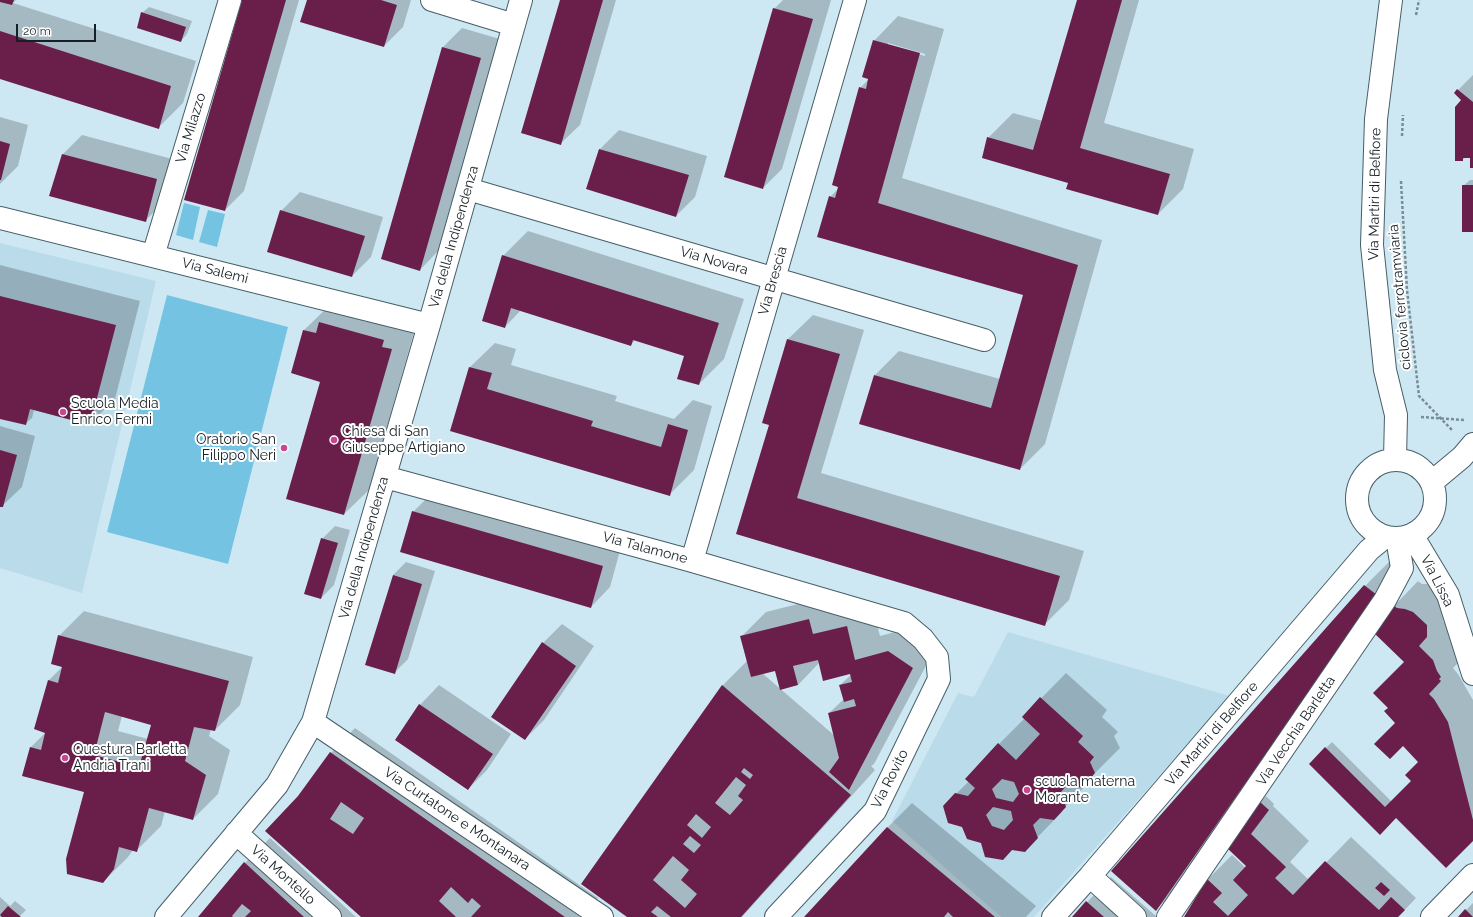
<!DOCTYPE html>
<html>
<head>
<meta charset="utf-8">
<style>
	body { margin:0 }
	#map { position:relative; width:1473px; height:917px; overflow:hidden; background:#cee8f3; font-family:Raleway,sans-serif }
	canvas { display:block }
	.scale { position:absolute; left:16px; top:24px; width:80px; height:18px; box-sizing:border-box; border:2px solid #162024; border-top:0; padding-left:5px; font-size:12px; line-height:14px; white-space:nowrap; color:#162024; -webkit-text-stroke:3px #fff; paint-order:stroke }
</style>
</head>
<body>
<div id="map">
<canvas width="1473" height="917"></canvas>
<div class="scale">20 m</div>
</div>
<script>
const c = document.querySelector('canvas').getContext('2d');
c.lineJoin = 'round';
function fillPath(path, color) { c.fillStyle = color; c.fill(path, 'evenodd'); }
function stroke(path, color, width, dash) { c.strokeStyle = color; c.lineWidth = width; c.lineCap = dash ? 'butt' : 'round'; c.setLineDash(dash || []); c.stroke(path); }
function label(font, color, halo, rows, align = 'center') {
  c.font = font + ' Raleway,sans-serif'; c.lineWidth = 4; c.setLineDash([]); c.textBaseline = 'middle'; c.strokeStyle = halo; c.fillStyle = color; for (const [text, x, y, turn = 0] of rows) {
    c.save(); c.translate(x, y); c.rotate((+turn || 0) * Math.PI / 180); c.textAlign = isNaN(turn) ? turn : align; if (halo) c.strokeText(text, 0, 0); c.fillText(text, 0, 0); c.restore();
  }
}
const built = new Path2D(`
	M0,243l156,38 -74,312 -82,-25z
	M1008,632l222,64 -196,221h-33l-109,-96 66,-128 16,4z`);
const green = new Path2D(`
	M184,203l16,4 -7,33 -17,-5z
	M208,210l17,4 -8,33 -18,-5z
	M167,295l121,32 -60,237 -121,-32z`);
const shadow = new Path2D(`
	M0,0h16l-3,3 183,58 -13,42 -25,25 -158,-50z
	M243,0h56l-55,191 -19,19z
	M308,0h103l-8,27 -19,19z
	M561,0h55l-36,125 -20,19z
	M783,0h48l-49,169 -19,19 11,-179z
	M1078,0h61l-35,123 90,26 -11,40 -25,25 -89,-32 -81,-44 25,-25 30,8z
	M149,7l43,14 -5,13 -6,7 -39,-28z
	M898,16l46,13 -42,149 200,62 -57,204 -25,25 -145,-94 24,-24 101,28 24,-85 -194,-97 9,-9 21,-100 9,-9 5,-38zM888,43l37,11v2l-37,-11z
	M462,28l38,11 -61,211 -19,20 -38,-11 61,-212z
	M1473,75v92l-2,-10h-5l-4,3 1,-61 -8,-6z
	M0,117l28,8 -10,41 -18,18z
	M619,130l88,26 -12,41 -19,19 -76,-67z
	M82,135l94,25 -11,41 -20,20 -82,-67z
	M1470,180h3v51l-10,-45z
	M300,192l83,25 -12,40 -19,19 -71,-65z
	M528,231l216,68 -20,60 -25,25 -14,-29 -50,-15 -4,5 -110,-35 -16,17 -2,-71z
	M0,265l140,36 -25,98 -25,25 -56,-14 -2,8 -7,6 -25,-6z
	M329,306l87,19 -47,165 -25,24 -23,-133 -17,-51z
	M813,315l51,15 -43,143 263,78 -15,49 -25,25 -307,-91 33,-109 -6,-2 24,-84z
	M495,343l21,6 -5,16 106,31 -2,5 59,18 19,-19 19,6 -18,64 -25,25 -218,-65 19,-63z
	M0,426l35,10 -13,51 -20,19h-2z
	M432,493l189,54 -11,40 -19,20 -178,-95z
	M335,526l15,4 -16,55 -13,13 1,-59z
	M1390,561l11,9 -221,315 -24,25 -43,-39 252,-285z
	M406,562l29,9 -27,88 -13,13 -2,-97z
	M1418,581l4,3h8l21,27 -8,10 15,14 7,21 -12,12 5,6 15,26v140l-76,-23 -87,-53 22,-22 60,60 21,-21 7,-19 -24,-39 -7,-15 16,-46 -11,-56z
	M834,595l4,15 33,-8 9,34 34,-9 24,16 -64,121 -3,2 4,4 -133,147h-114l94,-231 25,-25 -6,-24 25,-25zM819,663l31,10 1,2 -11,10 4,14 -15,14 6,23 -73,-63 14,-3 22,15z
	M84,611l169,46 -13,48 -25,25 -4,-1 -2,7 21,14 -12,44 -25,25 -28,-8 -4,15 -25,25 -3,-1 -5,7 -25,25 -18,-90 -62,-17 8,-28 15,-15 2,-51 15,-15 -4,-30zM122,716l30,8 -4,15 -30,-8z
	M562,624l32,22 -50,74 -19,19 18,-96z
	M1066,673l41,37 -5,7 16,15 -4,4 6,12 -31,31 1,2 -29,30 1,1 -38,39 -43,-9 -25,-48 13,-13 30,-37 26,-26 -2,-1z
	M439,685l72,49 -24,36 -19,19 -72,-49 24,-35z
	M355,728l243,170 -17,19h-219l-64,-120 33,-44z
	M1266,796l8,8 -1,2 36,35 -19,21 19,18 42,-43 65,61 -18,19h-213l23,-38 24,-24 14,13 2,-2 -20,-18 32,-46z
	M912,803l124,103 -10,11h-220l82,-90z
	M270,838l86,79h-157l46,-54z
	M1111,877l46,40h-84z
	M0,897l10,9 5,-5 11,9 -7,7h-19z
	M1473,903v14h-14z`);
const building = new Path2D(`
	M0,0h14l-2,5 -12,-3z
	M242,0h44l-61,211 -41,-11z
	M307,0h74l16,5 -13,42 -84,-25z
	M560,0h43l-42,145 -40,-12z
	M1077,0h45l-42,148 90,26 -12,41 -92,-26 2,-6 -86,-25 5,-21 46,13z
	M773,8l40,11 -50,170 -39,-12z
	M141,12l45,15 -5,15 -44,-14z
	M0,31l171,55 -12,43 -159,-50z
	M873,40l47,13 -42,150 200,62 -58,205 -161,-46 15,-49 117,33 32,-113 -206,-58 12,-41 6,2 3,-11 -6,-2 27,-98 7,2 2,-10 -6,-2z
	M442,47l39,11 -61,213 -39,-12z
	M1457,89l16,13v66h-3v-10h-7v3h-8v-54l6,-7 -7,-7z
	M0,141l10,3 -9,36h-1z
	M599,149l90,26 -13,42 -90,-28z
	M62,154l95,25 -11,43 -97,-26z
	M1462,185h11v47h-11z
	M280,210l85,26 -13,41 -85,-25z
	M502,255l217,68 -20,62 -22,-6 7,-23 -51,-16 -2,6 -120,-38 -6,20 -23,-7z
	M0,296l116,29 -26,100 -60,-16 -4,16 -26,-6z
	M319,322l65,18 -2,7 10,2 -48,166 -58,-16 34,-117 -29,-9 12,-43 13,3z
	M787,339l53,15 -43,144 263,78 -15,50 -309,-92 33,-109 -7,-2z
	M469,367l23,6 -5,16 106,32 -2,5 70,21 7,-23 20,6 -18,66 -220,-65z
	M0,450l17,5 -14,52h-3z
	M412,511l191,55 -12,42 -191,-56z
	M321,538l17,5 -17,56 -17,-5z
	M393,575l29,9 -27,90 -30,-9z
	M1364,585l13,10 -221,316 -45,-40z
	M1393,605l4,3 8,1 8,3 14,13v12l-8,9 14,14 4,11 4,6 -2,2 2,2 -12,13 5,5 14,23 25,98v21l-27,27 -50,-50 -16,17 -71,-71 16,-17 60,60 26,-26 -6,-6 13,-13 -15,-16 -13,13 -16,-15 21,-21 -11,-12 4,-3 -15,-15 31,-31 -30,-29z
	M809,619l4,15 34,-8 8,34 33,-9 25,17 -64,122 -20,-18 10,-14 -11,-45 28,-7 -2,-7 -10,3 -5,-17 13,-3 -2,-8 -27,7 -5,-21 -25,6 5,19 -18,5 -5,-19 -24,6 -11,-41z
	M58,635l171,46 -14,50 -21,-4 -9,34 21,14 -13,45 -44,-12 -12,44 -18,-5 -5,22 -11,14 -36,-9 -1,-15 18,-67 -62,-16 8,-29 11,3 4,-17 -11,-4 14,-49 10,3 4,-16 -11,-3zM105,712l46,13 -12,42 -45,-12z
	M542,642l34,24 -51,74 -34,-23z
	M722,685l129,110 -110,122h-70l-14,-11 -6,6 7,5h-31l-46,-33zM744,768l9,7 -3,4 -9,-7zM736,777l10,8 -8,11 5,4 -13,15 -15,-12zM696,814l15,13 -9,11 -15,-13zM690,836l11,9 -7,8 -11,-9zM673,856l16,14 -8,10 16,14 -12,14 -32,-28z
	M1040,697l43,39 -5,6 16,15 -4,5 5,11 -13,15 -14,-4 -7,8 5,15 -12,13 -14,-2 -7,7 5,13 -13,14 -13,-2 -9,10 -18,-3 -4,-14 -14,-4 -5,-12 -14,-4 -5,-17 12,-13 13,3 7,-8 -10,-9 33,-36 18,17 24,-26 -18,-17zM1002,779l12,3 5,12 -6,8 -17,-4 -4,-9zM993,807l18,4 2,9 -9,10 -12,-4 -6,-11z
	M419,704l74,50 -25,36 -73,-50z
	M330,752l235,165h-94l10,-11 -9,-8 -4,5 -17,-16 -12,14 17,16h-95l-96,-86 33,-35zM341,802l23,16 -11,16 -23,-15z
	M1260,802l9,8 -18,24 35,33 -11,11 18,17 32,-34 54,49 12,-13 14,13 -7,7h-214l23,-38 15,14 -9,9 15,14 20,-21 -15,-15 13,-14 -19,-18z
	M887,827l108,90h-42l-5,-5 -4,5h-140z
	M244,862l60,55h-59l6,-6 -9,-7 -10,12 1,1h-35z
	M1381,882l9,8 -6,6 -9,-8z
	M1086,901l18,16h-32z
	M8,906l13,11h-19l-2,-2z
	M1465,909l8,8h-15z`);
const path = new Path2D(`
	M1416,15l3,-15
	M1402,136l1,-21
	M1401,181l6,109 12,106 33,34
	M1421,417l43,3`);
const minor = new Path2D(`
	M432,0l82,25
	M1391,0l-15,119 -4,126 13,125 11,45 -1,44
	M468,189l516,151
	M0,218l429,107
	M153,256l77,-256
	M1357 499a39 39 0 1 1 78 0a39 39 0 1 1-78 0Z
	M385,477l307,84 212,62 19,16 14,18 2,22 -64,132 -99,106
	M1432,482l30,-25 11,-13
	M1412,535l36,60 25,79
	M692,561l163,-561
	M313,722l289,195
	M236,833l94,84
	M1090,876l45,41
	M166,917l111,-132 36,-63 116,-397 92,-325
	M1053,917l37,-41 279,-326 16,-13
	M1168,917l217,-317 17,-32 -5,-30
	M1432,917l41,-42`);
const markers = [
	[63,412,4,"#c74690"],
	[334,440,4,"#c74690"],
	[284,448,4,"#c74690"],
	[65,758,4,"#c74690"],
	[1027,790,4,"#c74690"]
];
const streetNames = [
	["Via Milazzo",191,128,-73],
	["Via Martiri di Belfiore",1375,194,-89],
	["Via della Indipendenza",454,237,-74],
	["Via Novara",714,261,16],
	["Via Salemi",215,271,14],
	["Via Brescia",773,281,-74],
	["ciclovia ferrotramviaria",1400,297,-95],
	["Via della Indipendenza",364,548,-74],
	["Via Talamone",645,548,15],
	["Via Lissa",1437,581,63],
	["Via Vecchia Barletta",1296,731,-56],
	["Via Martiri di Belfiore",1212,734,-49],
	["Via Rovito",890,779,-63],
	["Via Curtatone e Montanara",457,819,34],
	["Via Montello",283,875,42]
];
const poiNames = [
	["Scuola Media",71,404],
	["Enrico Fermi",71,420],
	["Chiesa di San",342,432],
	["Giuseppe Artigiano",342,448],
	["Oratorio San",276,440,"right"],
	["Filippo Neri",276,456,"right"],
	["Questura Barletta",73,750],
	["Andria Trani",73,766],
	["scuola materna",1035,782],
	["Morante",1035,798]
];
fillPath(built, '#badbea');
fillPath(green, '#74c3e3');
fillPath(shadow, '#0003');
fillPath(building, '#691f49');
stroke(minor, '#475e67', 24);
stroke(path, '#798c93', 2.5, [3, 2]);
stroke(minor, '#fff', 22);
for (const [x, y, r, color] of markers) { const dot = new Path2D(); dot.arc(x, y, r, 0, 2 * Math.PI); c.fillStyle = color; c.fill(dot); stroke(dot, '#fff', 1.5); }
label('14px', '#162024', '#fff', streetNames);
label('14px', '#162024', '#fff', poiNames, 'left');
</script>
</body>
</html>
